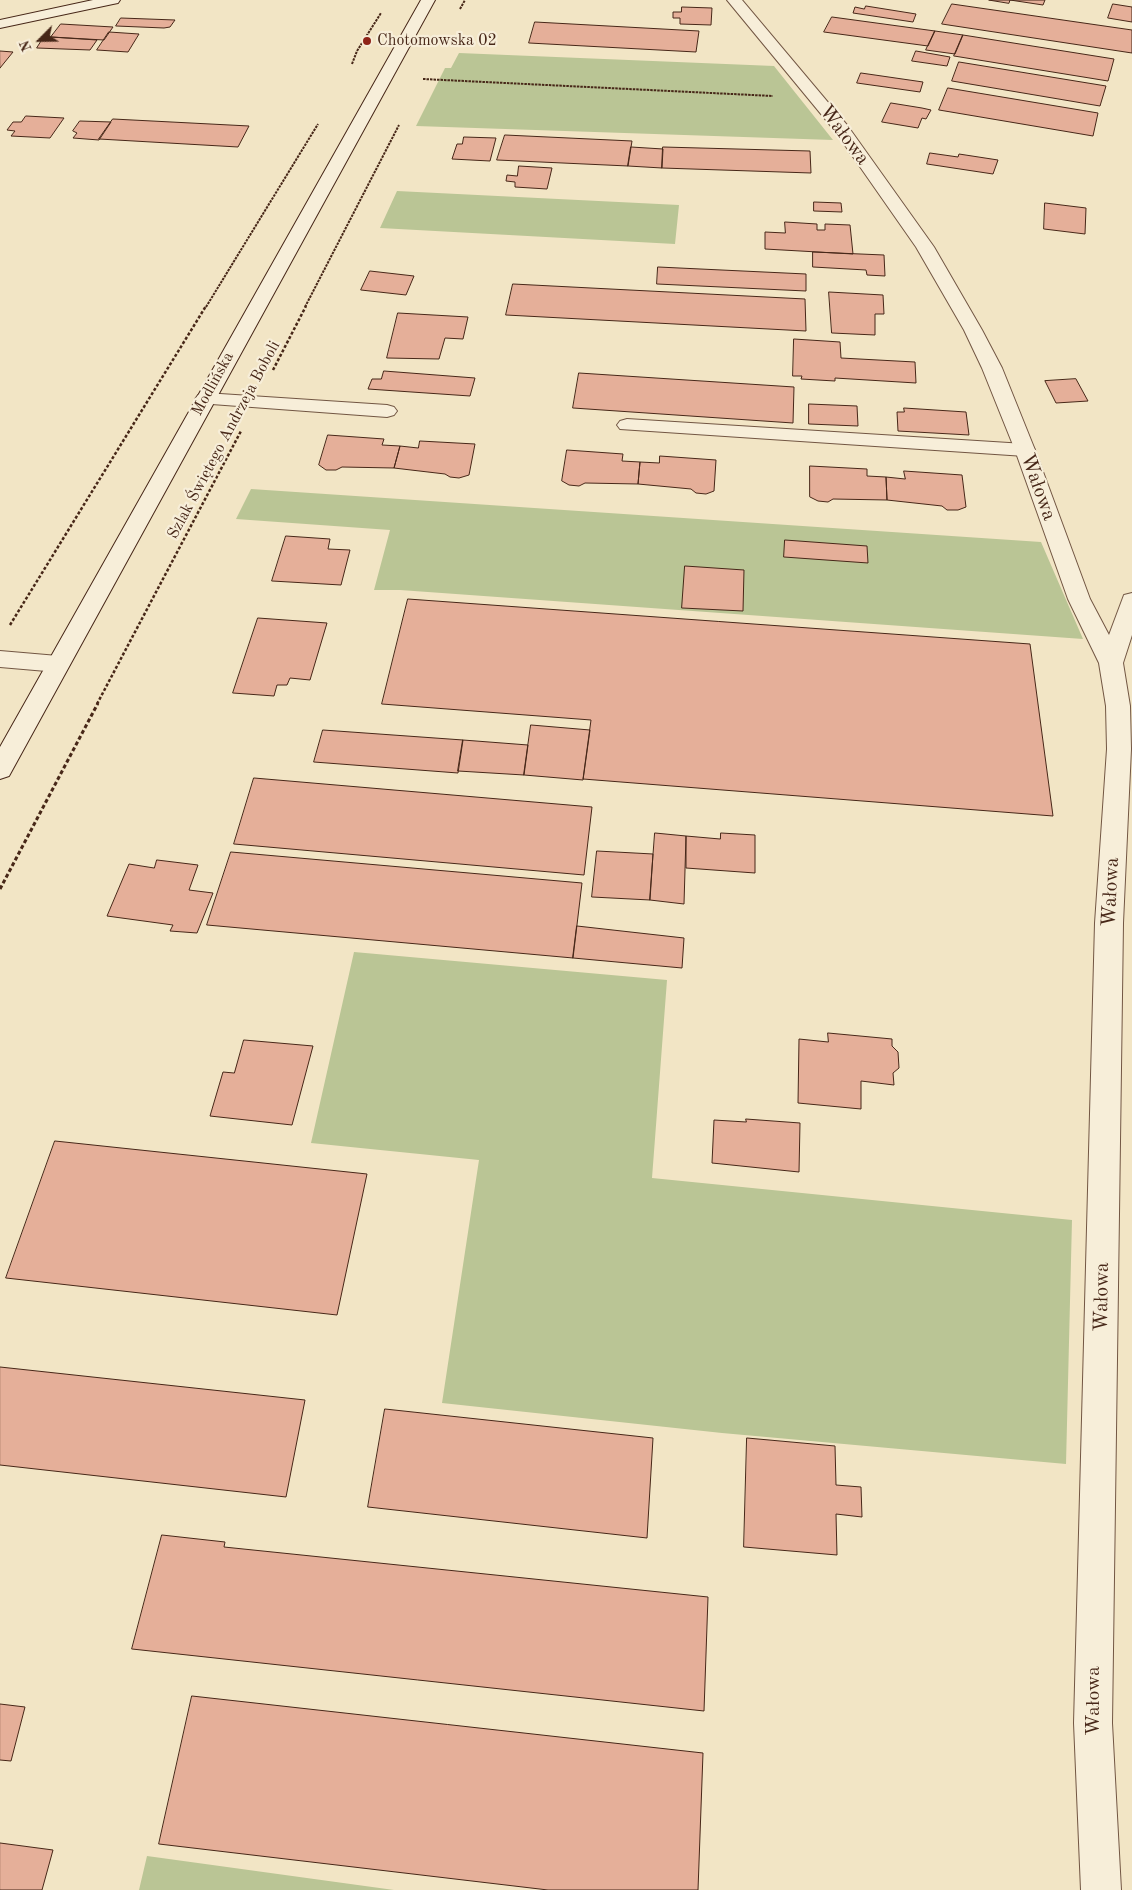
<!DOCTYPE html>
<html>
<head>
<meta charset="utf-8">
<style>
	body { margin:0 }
	#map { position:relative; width:1132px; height:1890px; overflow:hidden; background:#f2e5c5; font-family:"Old Standard TT",serif }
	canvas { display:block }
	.north { position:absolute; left:15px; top:15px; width:50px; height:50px; -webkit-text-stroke:4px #f7eed9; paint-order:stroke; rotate:247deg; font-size:14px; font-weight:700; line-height:20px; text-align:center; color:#472718 }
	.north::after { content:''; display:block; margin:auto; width:18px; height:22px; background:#472718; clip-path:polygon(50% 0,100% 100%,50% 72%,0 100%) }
</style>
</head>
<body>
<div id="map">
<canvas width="1132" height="1890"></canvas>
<div class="north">N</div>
</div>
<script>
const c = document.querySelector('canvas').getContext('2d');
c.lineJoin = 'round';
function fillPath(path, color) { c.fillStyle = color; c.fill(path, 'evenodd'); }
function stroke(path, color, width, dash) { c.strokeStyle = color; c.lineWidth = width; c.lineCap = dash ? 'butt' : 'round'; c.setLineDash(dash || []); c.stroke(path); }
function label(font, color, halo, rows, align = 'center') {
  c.font = font + ' "Old Standard TT",serif'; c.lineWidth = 4.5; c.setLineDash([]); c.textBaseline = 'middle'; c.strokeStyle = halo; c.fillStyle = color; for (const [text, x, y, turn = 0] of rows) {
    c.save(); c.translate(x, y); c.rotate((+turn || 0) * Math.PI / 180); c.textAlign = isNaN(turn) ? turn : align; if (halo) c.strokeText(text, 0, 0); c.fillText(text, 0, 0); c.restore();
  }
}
const green = new Path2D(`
	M459,53l315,13 59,74 -417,-14 29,-58h6z
	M397,191l282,14 -4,39 -295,-16z
	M251,489l790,53 42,97 -683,-49h-26l16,-60 -154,-11z
	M354,952l313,28 -15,198 420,42 -6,244 -344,-31 -280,-30 37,-243 -168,-17z
	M147,1856l247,34h-255z`);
const building = new Path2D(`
	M989,0h56l-2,5 -33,-5 -1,3z
	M952,4l180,26v23l-190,-29z
	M1113,4l19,3v15l-24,-4z
	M866,6l50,8 -3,8 -60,-9 2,-6 9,2z
	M682,7l30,1 -1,17 -31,-1v-6h-7v-6h8z
	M832,17l103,14 -7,15 -104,-14z
	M121,18l54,2 -5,7 -6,1 -48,-2z
	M535,22l164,9 -3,21 -167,-9z
	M61,24l52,3 -9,13 -53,-3z
	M935,31l28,4 -8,19 -29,-4z
	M109,32l30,2 -11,18 -31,-2z
	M963,35l151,24 -6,22 -154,-25z
	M44,37h7l46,3 -7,10 -53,-2z
	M0,51l13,1 -13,16z
	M916,51l34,6 -3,9 -35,-5z
	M959,62l147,24 -6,20 -148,-25z
	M861,73l62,9 -3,10 -63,-9z
	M948,88l150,25 -5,23 -154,-26z
	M891,103l31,5 9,2 -5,9 -4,-1 -4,10 -36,-6z
	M26,116l38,2 -14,20 -39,-2 4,-5 -8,-1 6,-8h8z
	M113,119l136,7 -11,21 -139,-8z
	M80,121l31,1 -12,18 -26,-2 4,-5 -4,-2z
	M505,135l127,6 -4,25 -131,-6z
	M464,137l32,1 -6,23 -38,-2 5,-15h5z
	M631,147l32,2 -1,19 -34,-2z
	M663,147l147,4 1,22 -149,-5z
	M930,153l28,4 1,-3 39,6 -5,14 -66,-10z
	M519,166l33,2 -5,21 -32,-2v-5l-9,-1 1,-6 10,1z
	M814,202l27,1 1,9 -28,-1z
	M1045,203l41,5 -1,26 -41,-5z
	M785,222l32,2v6h8v-6l25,1 3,29 -88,-5v-17l20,1z
	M813,252l71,3 1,21 -18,-1 -1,-5 -53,-3z
	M658,267l148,7v17l-149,-7z
	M370,271l44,5 -8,19 -45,-5z
	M513,284l292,15 1,32 -300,-16z
	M829,292l54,3 1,19h-9v21l-43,-2z
	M398,313l70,4 -5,22 -18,-1 -6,21 -52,-1z
	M794,339l46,3 1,16 74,4 1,21 -81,-5v3l-34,-2 1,-3h-9z
	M384,371l91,7 -5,18 -102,-7 4,-10h9z
	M579,373l215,14 -1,36 -220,-15z
	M1076,379l12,22 -32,2 -11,-22z
	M809,404l48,2 1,20 -49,-2z
	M904,408l62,4 3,23 -71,-4 -1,-19h7z
	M328,435l56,4 -2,6 18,1 -6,22 -52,-1 -6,3h-10l-7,-5z
	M420,441l55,3 -6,31 -10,3 -9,-1 -5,-3 -51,-6 6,-22 18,2z
	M567,450l56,4 -1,7 18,1 -2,22 -53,-1 -6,3 -10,-1 -7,-4z
	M660,456l56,4 -2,31 -8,3 -10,-1 -5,-4 -53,-5 2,-22 19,1z
	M810,466l57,3v7l19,1 1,23 -54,-1 -5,3 -10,-1 -8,-4z
	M904,471l58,4 4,32 -8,3h-11l-5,-4 -55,-6 -1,-23 19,2z
	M286,536l44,3 -2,10 22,1 -9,35 -69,-4z
	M785,540l82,6 1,17 -84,-6z
	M685,566l59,4 -1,41 -61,-3z
	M408,599l622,45 23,172 -470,-37 8,-59 -209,-16z
	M258,618l69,5 -17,57 -20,-2 -3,7h-10l-3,11 -41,-3z
	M531,725l59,5 -7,50 -59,-5z
	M323,730l140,10 -5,33 -144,-11z
	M463,740l65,5 -4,30 -66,-4z
	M254,778l338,29 -8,68 -350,-31z
	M655,833l31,3 -2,68 -34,-4z
	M721,833l34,2v38l-69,-5v-32l34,3z
	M597,851l56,3 -3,46 -58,-3z
	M231,852l351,31 -9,75 -366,-33z
	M157,860l41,5 -9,25 24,3 -16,40 -27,-2 3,-6 -66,-9 22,-52 25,4z
	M577,926l107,12 -2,30 -109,-10z
	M828,1033l64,6v7l6,6 1,16 -6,5 1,12 -33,-4v28l-63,-6 1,-64 29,3z
	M244,1040l69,6 -21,79 -82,-9 13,-44 11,1z
	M746,1119l54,4 -1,49 -87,-9 2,-43 32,2z
	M55,1141l312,33 -30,141 -331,-37z
	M0,1367l305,33 -19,97 -286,-32z
	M385,1409l268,29 -6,100 -279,-31z
	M747,1438l88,8 1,39 25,2 1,30 -26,-3 1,41 -93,-8z
	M162,1535l63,7 -1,5 484,50 -4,114 -572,-62z
	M192,1696l511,57 -5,137h-150l-389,-46z
	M0,1704l25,3 -14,54 -11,-1z
	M0,1843l53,7 -11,40h-42z`);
const pathFar2 = new Path2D(`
	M460,9l5,-9
	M352,64l5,-13 24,-38
	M423,79l350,17
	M206,307l112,-183
	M305,307l94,-182`);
const pathFar1 = new Path2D(`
	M273,370l33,-64
	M10,625l196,-319
	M97,704l144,-273`);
const path = new Path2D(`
	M0,889l98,-186`);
const lane = new Path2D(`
	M205,393l182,12 7,2 3,4 -3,4 -7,2 -189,-14 -3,-4 3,-4z
	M627,419l398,25 7,1 3,5 -3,5 -7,1 -405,-27 -3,-4 3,-4z
	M0,651l58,5 8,2 4,6 -4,6 -8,2 -58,-5z`);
const street = new Path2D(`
	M727,0h15l105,125 87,122 48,83 20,38 33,82 55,149 19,36 15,-40 8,-2v42l-9,28 7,43 1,43 -8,174 -11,800 9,167h-40l-7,-167 21,-800 12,-174 -1,-43 -7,-43 -31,-64 -53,-149 -33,-82 -18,-38 -48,-83 -81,-116z`);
const secondary = new Path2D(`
	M93,0h27l-2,3 -5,1 -113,24v-8z
	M421,0h14l-426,776 -9,3v-32z`);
const markers = [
	[367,41,5,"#8f2418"]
];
const farPoinames = [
	["Chotomowska 02",377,41]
];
const farStreetnames = [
	["Modlińska",213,384,-61],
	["Szlak Świętego Andrzeja Boboli",224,440,-62]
];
const streetNames = [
	["Wałowa",844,135,53],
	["Wałowa",1038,487,70],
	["Wałowa",1111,892,-87],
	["Wałowa",1102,1297,-89],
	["Wałowa",1094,1701,-90]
];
fillPath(green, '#bac595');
fillPath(building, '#e5af99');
stroke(building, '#472718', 1);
stroke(lane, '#725643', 2);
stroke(street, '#725643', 2);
stroke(secondary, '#472718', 2);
stroke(pathFar2, '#472718', 2, [2.5, 1]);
stroke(pathFar1, '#472718', 2.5, [3, 2]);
stroke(path, '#472718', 3, [4, 2.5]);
fillPath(lane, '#f7eed9');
fillPath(street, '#f7eed9');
fillPath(secondary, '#f7eed9');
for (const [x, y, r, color] of markers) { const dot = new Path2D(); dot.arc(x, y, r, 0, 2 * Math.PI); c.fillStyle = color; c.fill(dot); stroke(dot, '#f7eed9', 2); }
label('16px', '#472718', '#f7eed9', farPoinames, 'left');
label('16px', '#472718', '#f7eed9', farStreetnames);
label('20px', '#472718', '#f7eed9', streetNames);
</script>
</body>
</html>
